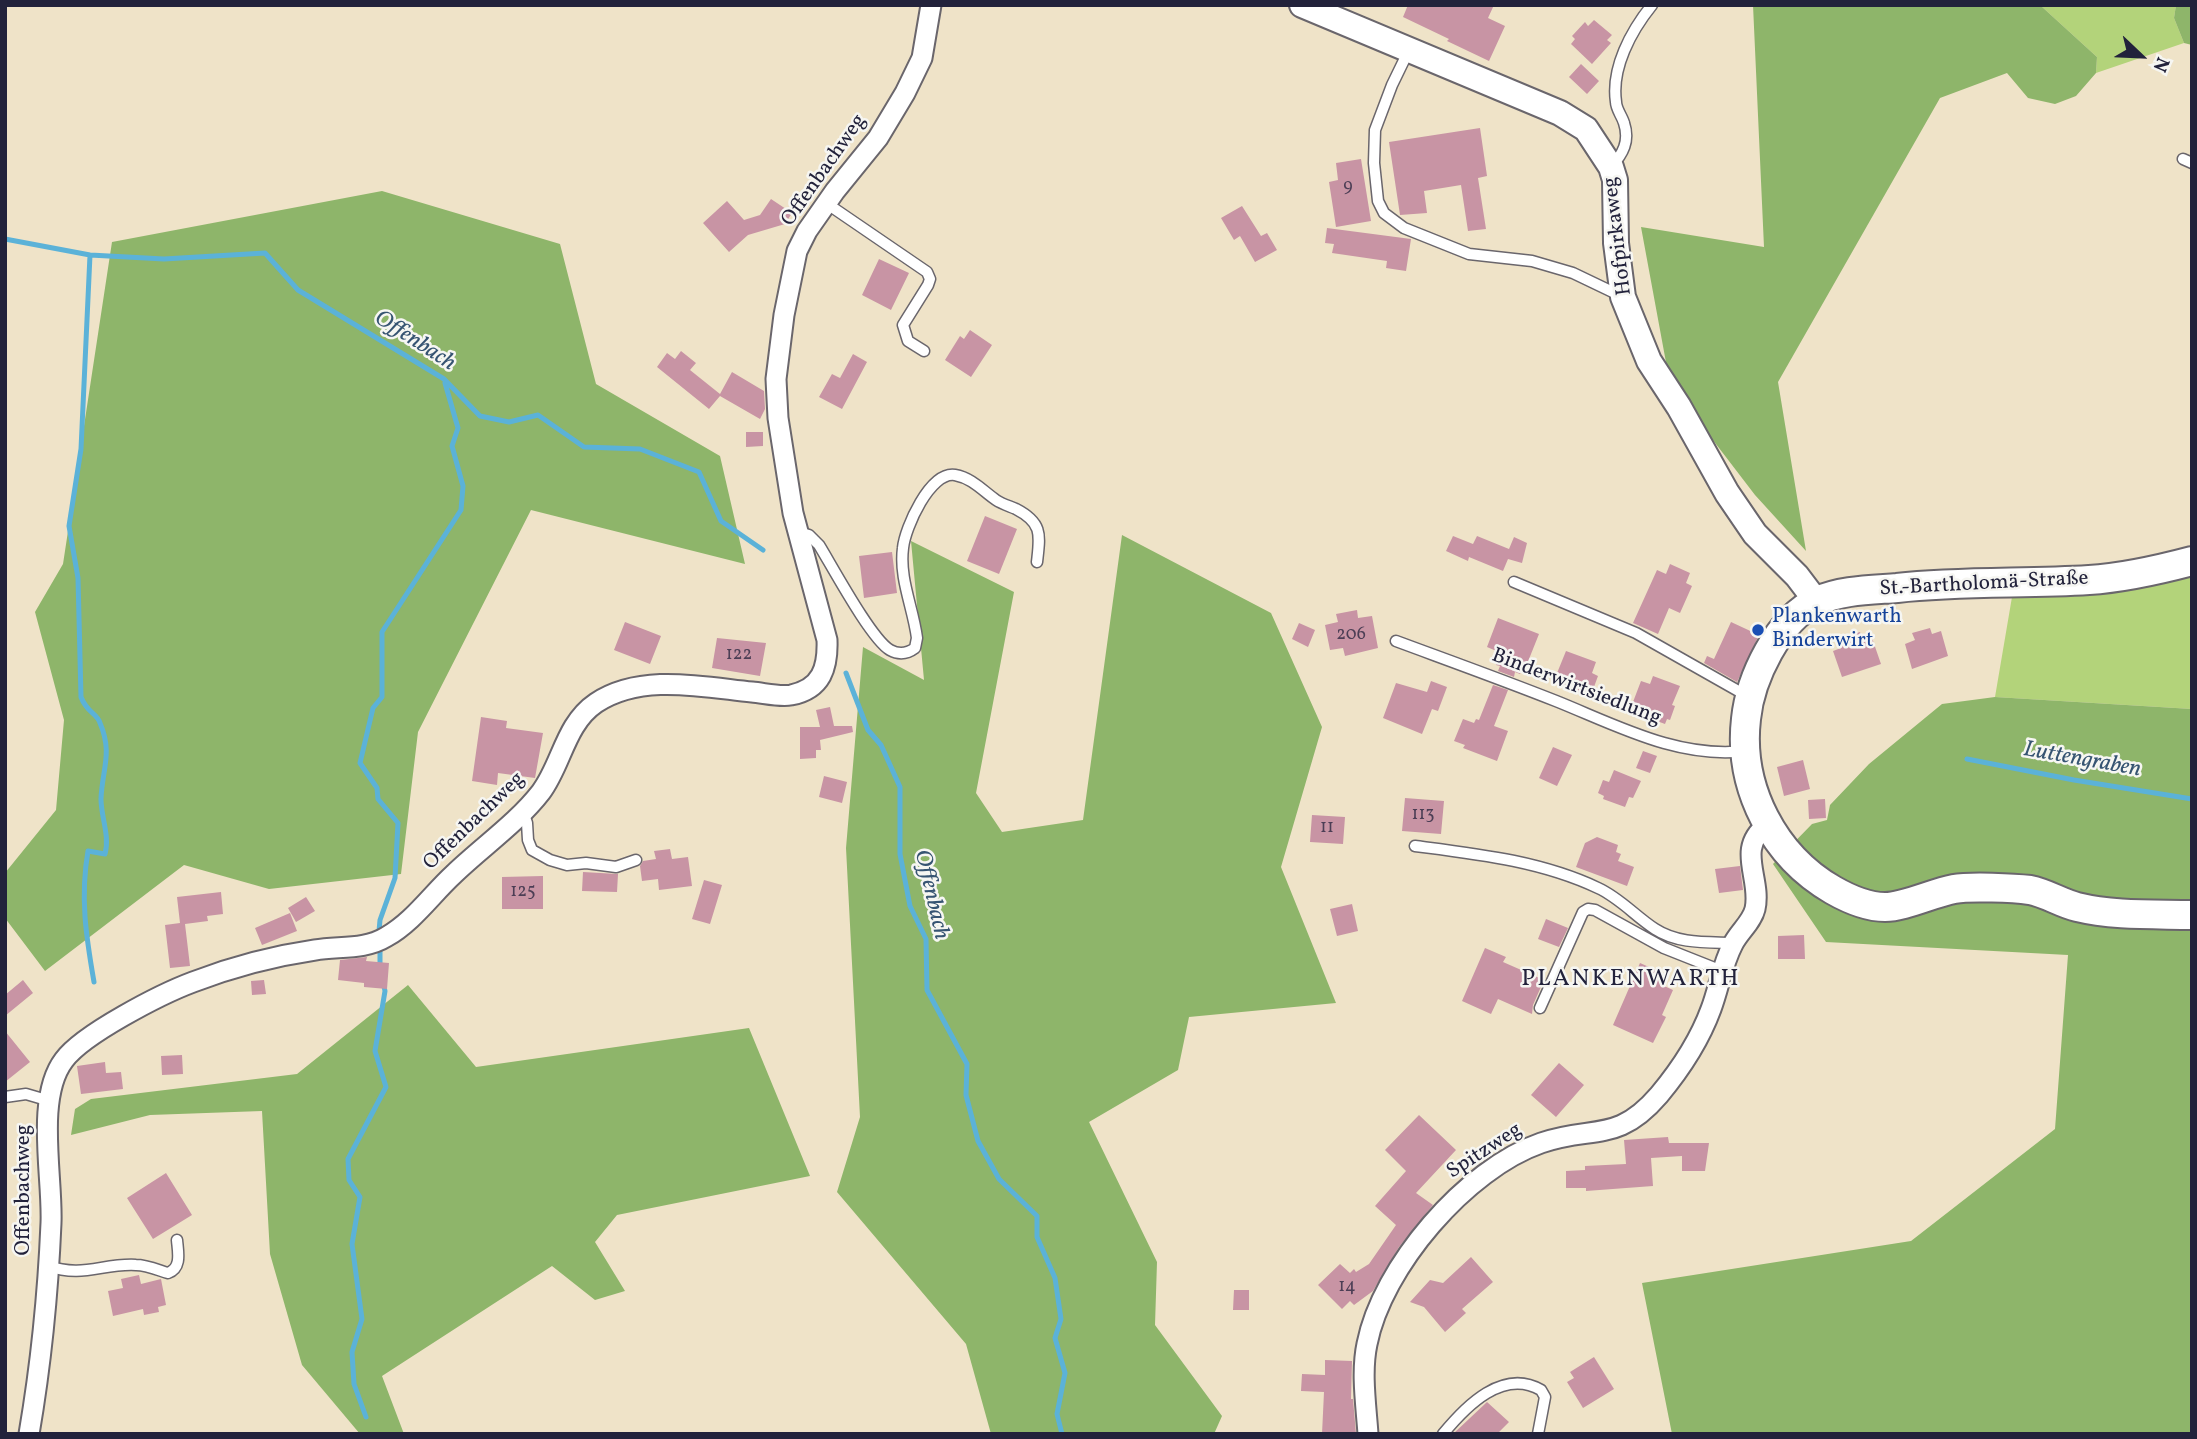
<!DOCTYPE html>
<html>
<head>
<meta charset="utf-8">
<style>
	body { margin:0 }
	#map { position:relative; width:2197px; height:1439px; overflow:hidden; background:#efe3c8; font-family:Vollkorn,serif }
	canvas { display:block }
	.frame { position:absolute; inset:0; border:7px solid #22223b; pointer-events:none }
	.north { position:absolute; left:2106px; top:21px; width:70px; height:70px; -webkit-text-stroke:5px #f6f6f2; paint-order:stroke; rotate:113deg; font-size:19px; font-weight:700; line-height:28px; text-align:center; color:#22223b }
	.north::after { content:''; display:block; margin:auto; width:24px; height:32px; background:#22223b; clip-path:polygon(50% 0,100% 100%,50% 72%,0 100%) }
</style>
</head>
<body>
<div id="map">
<canvas width="2197" height="1439"></canvas>
<div class="frame"></div>
<div class="north">N</div>
</div>
<script>
const c = document.querySelector('canvas').getContext('2d');
c.lineJoin = 'round';
function fillPath(path, color) { c.fillStyle = color; c.fill(path, 'evenodd'); }
function stroke(path, color, width, dash) { c.strokeStyle = color; c.lineWidth = width; c.lineCap = dash ? 'butt' : 'round'; c.setLineDash(dash || []); c.stroke(path); }
function label(font, color, halo, rows, align = 'center') {
  c.font = font + ' Vollkorn,serif'; c.lineWidth = 5; c.setLineDash([]); c.textBaseline = 'middle'; c.strokeStyle = halo; c.fillStyle = color; for (const [text, x, y, turn = 0] of rows) {
    c.save(); c.translate(x, y); c.rotate((+turn || 0) * Math.PI / 180); c.textAlign = isNaN(turn) ? turn : align; if (halo) c.strokeText(text, 0, 0); c.fillText(text, 0, 0); c.restore();
  }
}
const green = new Path2D(`
	M2040,5h136l-2,13 10,25 -88,30 1,-16z
	M2192,572v137l-197,-12 17,-100z`);
const forest = new Path2D(`
	M1753,5h287l57,52 -1,16 -20,23 -21,8 -27,-6 -21,-25 -67,25 -162,284 28,169 -51,-56 -85,-111 -29,-157 123,20z
	M2176,5h16v40l-8,-2 -10,-25z
	M382,191l178,53 36,140 124,72 25,108 -214,-54 -113,222 -17,142 -132,15 -85,-24 -139,106 -40,-53v-45l51,-63 8,-90 -29,-108 28,-48 49,-322z
	M1122,535l149,78 51,114 -41,140 55,136 -147,14 -11,53 -89,52 68,140 -2,63 67,91 -8,18h-223l-25,-90 -129,-152 23,-75 -14,-269 17,-201 61,33 -13,-139 103,51 -38,201 26,39 81,-12z
	M1995,697l197,12v725h-520l-30,-151 269,-42 144,-112 13,-174 -242,-13 -53,-78 39,-40 15,-4 3,-15 39,-41 73,-60z
	M408,985l68,82 273,-39 61,148 -193,39 -22,27 30,49 -30,9 -43,-34 -170,110 22,58h-44l-58,-69 -32,-111 -8,-143 -112,4 -79,20 4,-26 16,-10 206,-25z`);
const stream = new Path2D(`
	M5,239l85,16 74,4 101,-6 33,37 146,89 36,37 29,6 29,-7 46,32 56,2 59,23 22,49 42,29
	M90,255l-9,194 -12,77 9,52 3,119c6,16 16,16 19,26 13,30 2,47 1,76 0,18 9,37 4,55l-17,-3c-8,46 -2,85 6,131
	M846,673l22,57 13,15 19,42v67l10,52 16,33 1,51 40,74 -1,31 12,46 21,38 38,37v21l18,41 6,41 -6,19 10,35 -8,41 5,20
	M1967,759l107,21 118,19
	M379,931l1,-11 15,-42 3,-55 -20,-24 -1,-11 -17,-25 13,-55 9,-11v-65l79,-122 2,-24 -11,-40 6,-18 -13,-45
	M380,948v21
	M366,1417l-12,-33 -2,-32 10,-33 -10,-75 8,-47 -11,-17 -1,-21 38,-72 -11,-36 10,-60 -2,-9`);
const building = new Path2D(`
	M1408,5h86l-6,13 17,8 -16,35 -42,-20 2,-2 -46,-22z
	M1594,20l18,15 -5,5 4,3 -19,21 -21,-20 4,-5 -3,-3 13,-14 3,4z
	M1581,64l18,17 -12,13 -18,-17z
	M1480,128l7,48 -9,2 8,51 -18,2 -7,-46 -37,6 3,22 -27,2 -11,-73z
	M1361,159l10,62 -35,6 -7,-45 9,-2 -2,-17z
	M771,199l21,14 -7,11 -37,11 -19,17 -26,-29 24,-22 17,19 16,-5z
	M1242,206l19,30 6,-3 10,17 -22,12 -15,-26 -6,4 -13,-22z
	M1327,228l84,11 -5,32 -20,-3 1,-7 -55,-8 2,-9 -9,-1z
	M879,259l30,14 -18,37 -29,-15z
	M970,330l22,15 -21,32 -26,-17 15,-24 4,3z
	M681,351l15,12 -6,7 30,24 12,-22 32,19 1,18 -5,10 -40,-23 -11,13 -52,-42 10,-14 8,6z
	M853,354l14,8 -25,47 -23,-12 13,-23 8,4z
	M746,432h17v14l-17,1z
	M985,516l32,13 -18,45 -32,-13z
	M1453,536l20,8 4,-8 32,13 5,-12 13,6 -5,20 -14,-4 -5,12 -34,-14 -1,4 -22,-10z
	M892,552l5,41 -33,5 -5,-42z
	M1670,564l20,9 -4,10 6,3 -12,27 -11,-5 -11,26 -25,-11 24,-53 9,4z
	M1357,610l1,8 14,-2 6,32 -33,8 -2,-8 -13,2 -5,-25 13,-3 -2,-8z
	M1498,618l41,16 -12,30 -3,-1 -4,11 -5,-2 -1,5 -16,-6 2,-5 -4,-1 5,-12 -14,-6z
	M625,622l36,14 -11,28 -36,-14z
	M1731,622l28,13 -22,47 -33,-19 3,-7 7,3z
	M1299,623l16,7 -7,17 -16,-8z
	M1930,628l2,6 9,-3 7,25 -36,13 -7,-25 10,-4 -3,-7z
	M1860,632l3,9 9,-3 9,26 -39,13 -9,-26 8,-3 -3,-9z
	M717,638l49,5 -6,33 -48,-8z
	M1566,651l30,11 -4,11 6,3 -7,19 -7,-3 -1,3 -30,-12z
	M1653,676l27,10 -8,19 3,1 -5,14 -3,-1 -2,5 -27,-10 3,-8 -8,-4 8,-21 9,3z
	M1431,681l16,6 -9,24 -6,-2 -10,25 -39,-16 13,-35 31,9z
	M1493,685l15,5 -14,36 14,5 -11,30 -34,-13 2,-3 -11,-4 9,-22 11,4 2,-4 3,1z
	M830,707l4,19h18l1,6 -33,8 1,10h-5v8l-16,1v-32h20l-4,-17z
	M481,717l26,4 -1,7 37,5 -8,45 -37,-5 -1,12 -25,-4z
	M1553,747l19,8 -15,31 -18,-8z
	M1643,751l14,5 -7,17 -14,-5z
	M1803,760l7,29 -26,7 -7,-29z
	M1614,770l27,11 -8,17 -4,-1 -4,10 -22,-8 1,-3 -6,-3 5,-13 6,2z
	M824,776l23,6 -5,21 -23,-6z
	M1405,798l39,3 -3,33 -39,-3z
	M1825,799l1,19 -17,1 -1,-19z
	M1312,815l33,2 -2,27 -33,-2z
	M1597,837l21,8 -2,7 5,2 -3,7 16,6 -7,19 -51,-19 9,-24z
	M670,849l2,10 16,-2 4,29 -33,4 -1,-11 -16,2 -2,-15 3,-5 13,-2 -2,-8z
	M1740,866l3,24 -24,3 -4,-24z
	M583,872l35,2 -1,18 -35,-1z
	M543,876v33h-41v-32z
	M704,880l18,5 -12,39 -18,-5z
	M221,892l2,22 -16,2 1,5 -23,3 5,42 -20,2 -5,-43 15,-2 -3,-26z
	M306,897l9,14 -19,11 -8,-14z
	M1352,904l6,27 -21,5 -7,-27z
	M290,913l7,18 -35,14 -7,-17z
	M1546,919l22,9 -9,19 -21,-8z
	M1804,935l1,24h-27v-23z
	M1485,948l21,9 -3,5 41,18 -11,25 -1,9 -34,-15 -7,15 -29,-13z
	M367,957l-1,4 23,2 -2,26 -23,-2v-4l-26,-3 2,-20z
	M1640,963l27,12 -5,10 11,5 -11,25 4,2 -13,26 -40,-18z
	M23,980l10,13 -28,23v-21z
	M264,980l2,14 -14,1 -1,-14z
	M5,1031l25,31 -25,20z
	M182,1055l1,19 -21,1 -1,-19z
	M105,1062l1,11 15,-1 2,17 -42,5 -4,-28z
	M1559,1063l25,22 -28,32 -25,-22z
	M1419,1115l37,35 -40,43 17,12 -34,42 -26,44 -19,14 -4,-4 -8,8 -24,-24 22,-21 10,9 4,-4 2,3 13,-8 27,-39 -21,-19 31,-35 -21,-21z
	M1668,1137l1,6h40l-4,28h-23v-15l-31,2 2,28 -67,5v-3h-20v-17l19,-1v-4l41,-2 -2,-24z
	M166,1173l26,42 -39,24 -26,-41z
	M1471,1257l22,25 -31,27 4,4 -21,19 -21,-25 -14,-5 20,-22 13,3z
	M139,1275l2,9 20,-5 5,26 -8,2 1,5 -15,3 -1,-6 -30,7 -5,-25 15,-3 -2,-9z
	M1234,1290h15v20h-16z
	M1594,1357l20,32 -31,19 -16,-26 7,-4 -4,-6z
	M1325,1360l27,1 -1,38h2l3,35h-34l2,-42 -23,-1 1,-17 23,1z
	M1487,1402l22,20 -12,12h-44z`);
const service = new Path2D(`
	M1409,50l-17,35 -17,45 -1,33 4,38 6,12 20,15 65,26 63,7 41,12 48,23
	M2183,159l9,4
	M1611,167c12,-13 19,-26 13,-44 -2,-7 -8,-14 -8,-21 -5,-34 15,-71 36,-97
	M826,203l101,69 3,7 -2,6 -25,40 5,16 16,10
	M798,532l11,3 10,10c13,21 52,94 71,105 9,5 17,4 25,-2l2,-10c-4,-31 -18,-59 -14,-90 2,-20 27,-77 52,-73 17,3 28,16 41,25 6,4 13,6 20,9 27,14 24,26 21,53
	M1514,582l122,51 113,64
	M1396,641c54,20 107,39 160,60 60,24 122,58 189,50
	M523,812l4,11 1,17 4,10 18,10 17,5 19,-2 30,4 20,-7
	M1415,846c62,8 126,15 183,42 22,10 37,28 57,41 23,15 51,13 78,14
	M1540,1008l43,-96 5,-3 7,1 69,38 58,23
	M5,1097l21,-3 24,7
	M48,1266c35,12 55,-3 88,-1 10,0 22,5 32,8 14,-5 10,-21 9,-33
	M1443,1434c23,-28 60,-66 98,-44l4,7 -7,37`);
const minor = new Path2D(`
	M29,1434c12,-70 19,-140 22,-211 2,-46 -16,-125 13,-163 19,-26 97,-66 129,-78 39,-15 81,-26 122,-32 24,-4 50,0 71,-13 27,-15 46,-43 68,-63 28,-27 63,-51 87,-82 21,-28 24,-68 55,-89 45,-30 107,-16 156,-11 12,1 27,5 39,3 31,-6 37,-28 36,-55l-34,-127 -15,-95 -2,-39 8,-64 13,-64 10,-20 28,-40 43,-53 27,-45 17,-35 9,-53
	M1368,1434c-2,-29 -7,-62 -1,-90 15,-77 99,-175 174,-201 52,-18 76,1 118,-48 20,-24 41,-56 52,-86 8,-21 11,-44 22,-65 6,-12 19,-22 22,-35 7,-31 -20,-60 12,-84`);
const tertiary = new Path2D(`
	M1302,5l258,108 26,16 25,38 4,13 1,63 7,54 26,64 30,46 48,86 28,41 42,42 19,25`);
const secondary = new Path2D(`
	M2192,561c-34,9 -68,17 -103,19 -64,4 -128,1 -192,8 -26,2 -56,2 -80,13 -39,18 -67,78 -71,118 -8,69 28,137 87,171 14,8 35,17 52,17 19,0 48,-14 69,-18 16,-3 60,-1 76,1 16,3 31,13 47,17 37,9 77,7 115,8`);
const markers = [
	[1758,630,7,"#1a4fb4"]
];
const numberNames = [
	["9",1348,188],
	["206",1351,636],
	["122",739,656],
	["113",1423,816],
	["11",1327,829],
	["125",523,893],
	["14",1347,1288]
];
const streetNames = [
	["Offenbachweg",825,171,-55],
	["Hofpirkaweg",1619,236,-97],
	["St.-Bartholomä-Straße",1984,585,-3],
	["Binderwirtsiedlung",1576,688,21],
	["Offenbachweg",475,822,-44],
	["Spitzweg",1485,1152,-33],
	["Offenbachweg",25,1190,-90]
];
const transitNames = [
	["Plankenwarth",1772,618],
	["Binderwirt",1772,642]
];
const waterNames = [
	["Offenbach",414,342,33],
	["Luttengraben",2082,761,10],
	["Offenbach",930,895,77]
];
const quarterNames = [
	["PLANKENWARTH",1631,981]
];
fillPath(green, '#b3d37a');
fillPath(forest, '#8eb56a');
stroke(stream, '#5bb2d8', 5);
fillPath(building, '#c894a4');
stroke(service, '#6a666c', 13);
stroke(minor, '#6a666c', 23);
stroke(tertiary, '#6a666c', 28);
stroke(secondary, '#6a666c', 32);
stroke(service, '#fff', 10);
stroke(minor, '#fff', 19);
stroke(tertiary, '#fff', 24);
stroke(secondary, '#fff', 28);
for (const [x, y, r, color] of markers) { const dot = new Path2D(); dot.arc(x, y, r, 0, 2 * Math.PI); c.fillStyle = color; c.fill(dot); stroke(dot, '#f6f6f2', 2.5); }
label('18px', '#4c3e55', null, numberNames);
label('21px', '#22223b', '#f6f6f2', streetNames);
label('21px', '#164399', '#f6f6f2', transitNames, 'left');
label('italic 23px', '#365472', '#f6f6f2', waterNames);
c.letterSpacing = '2px';
label('24px', '#22223b', '#f6f6f2', quarterNames);
c.letterSpacing = '0px';
</script>
</body>
</html>
